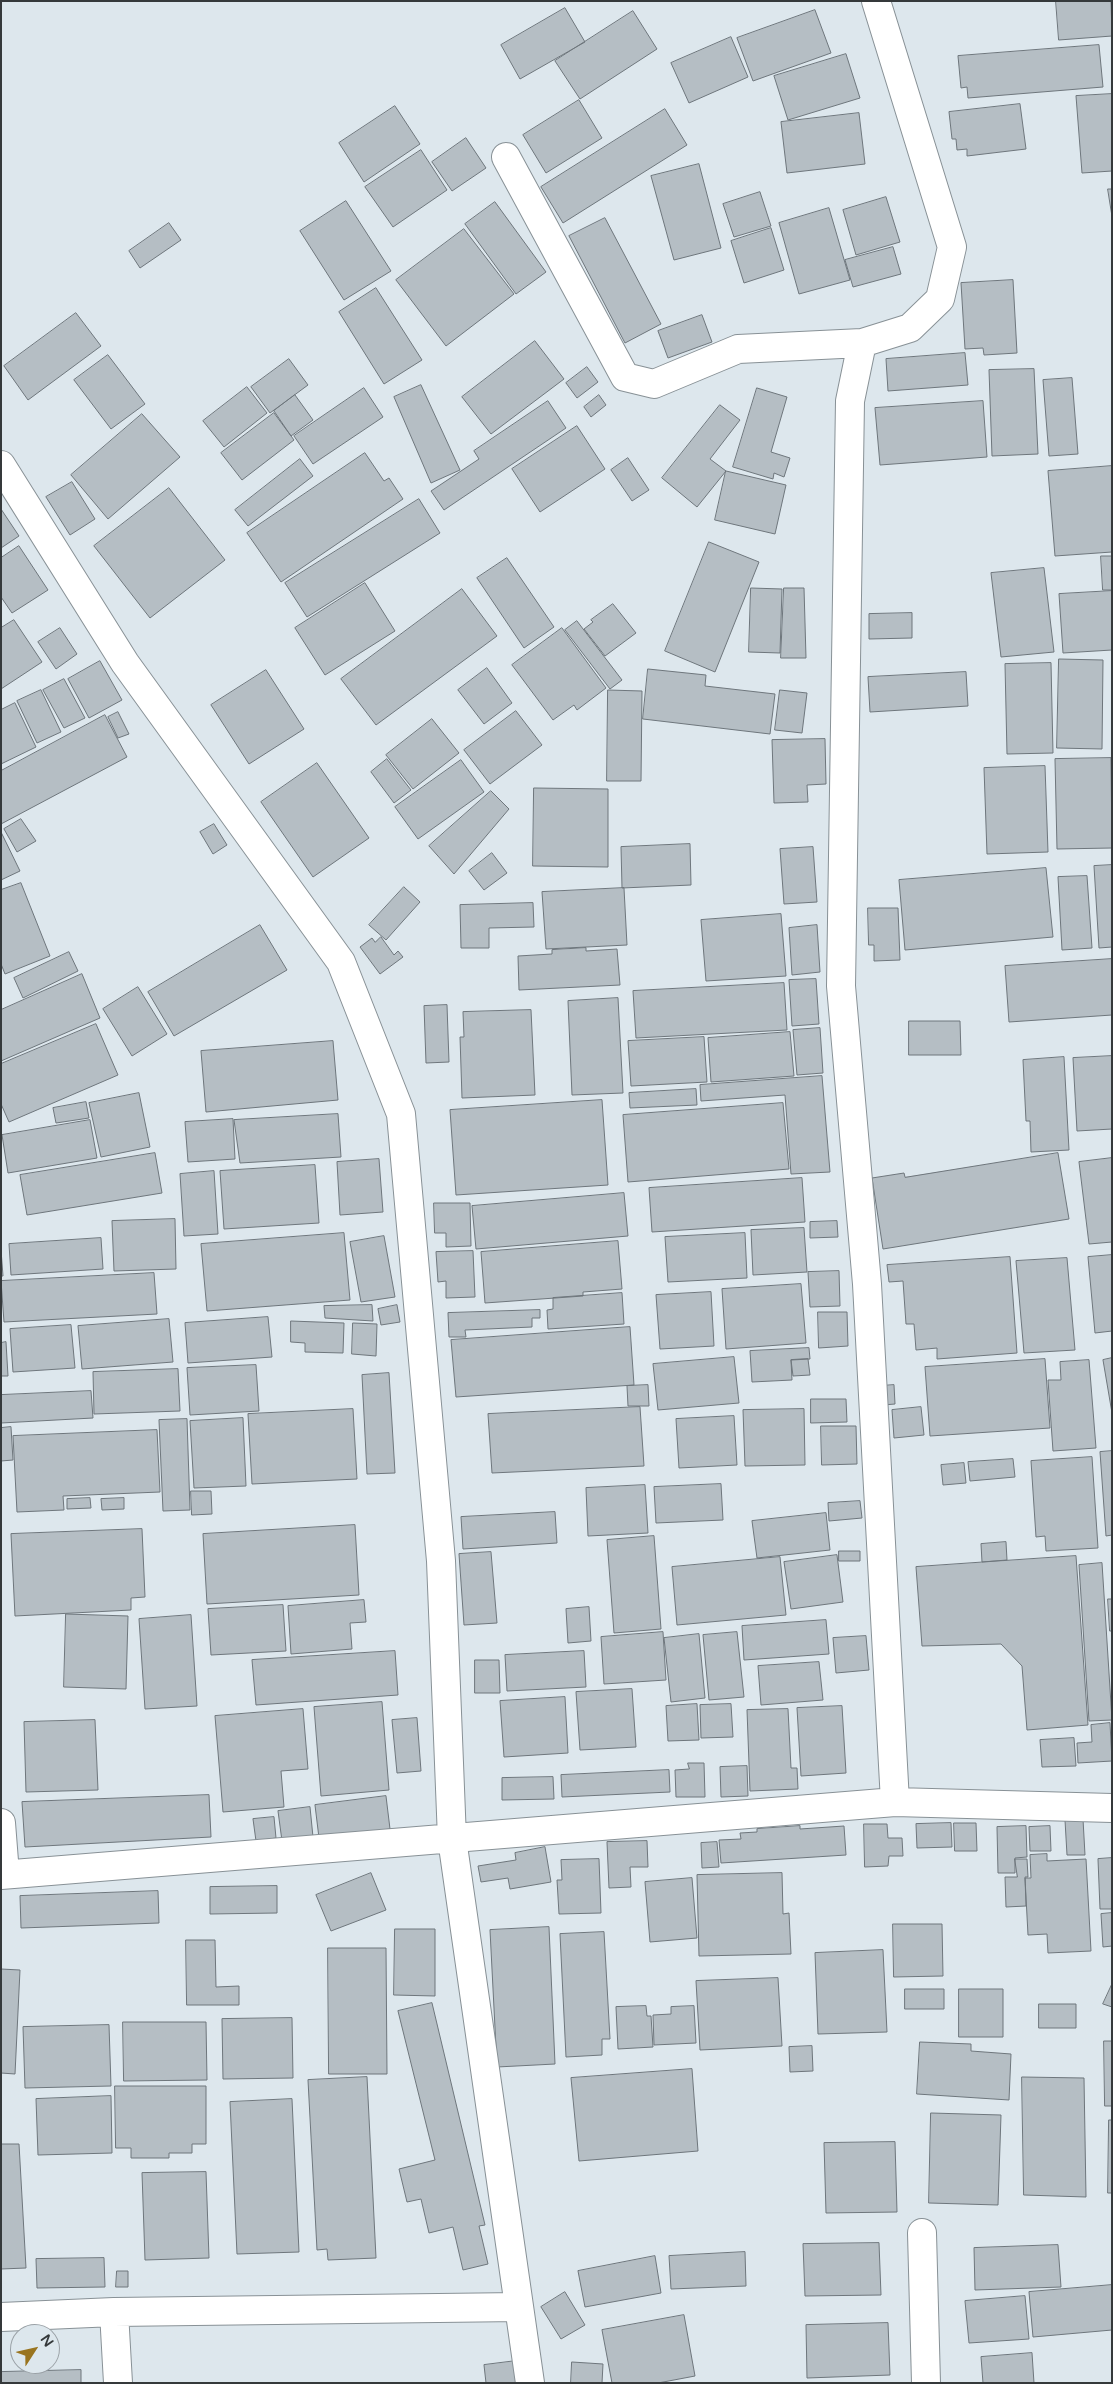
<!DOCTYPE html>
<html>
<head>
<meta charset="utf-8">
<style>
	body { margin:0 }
	#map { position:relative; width:1113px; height:2384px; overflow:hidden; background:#dde7ed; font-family:"Varela Round",sans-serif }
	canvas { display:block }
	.frame { position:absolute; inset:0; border:2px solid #35393b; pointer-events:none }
	.north { position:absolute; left:10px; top:2324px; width:50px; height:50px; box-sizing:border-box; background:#dde7ed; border:1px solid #9aa1a6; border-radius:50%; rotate:55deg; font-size:14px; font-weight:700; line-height:20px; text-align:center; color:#35393b }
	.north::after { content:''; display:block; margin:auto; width:18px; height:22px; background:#99741f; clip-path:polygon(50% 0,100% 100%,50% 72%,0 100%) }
</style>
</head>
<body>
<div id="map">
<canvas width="1113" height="2384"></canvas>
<div class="frame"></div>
<div class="north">N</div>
</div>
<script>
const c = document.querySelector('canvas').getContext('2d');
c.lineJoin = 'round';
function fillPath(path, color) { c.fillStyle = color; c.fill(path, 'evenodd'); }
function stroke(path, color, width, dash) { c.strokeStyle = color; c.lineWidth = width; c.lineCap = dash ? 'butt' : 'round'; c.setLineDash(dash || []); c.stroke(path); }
const building = new Path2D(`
	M1056,1h55l1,35 -53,4z
	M565,8l20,34 -65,37 -19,-34z
	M815,10l16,43 -78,28 -16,-43z
	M633,11l24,38 -77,50 -25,-38z
	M731,37l17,40 -59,26 -18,-40z
	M1099,45l4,42 -135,11 -1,-11 -6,1 -3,-32z
	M846,54l14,44 -72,22 -14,-44z
	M1112,94v77l-30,2 -6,-77z
	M579,100l23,38 -56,35 -23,-38z
	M1020,104l6,45 -59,7v-7l-10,1 -1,-11h-4l-3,-27z
	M395,106l25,38 -56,38 -25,-39z
	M665,109l22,36 -124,78 -22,-36z
	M859,113l6,51 -78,9 -6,-51z
	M466,138l20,30 -34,23 -20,-29z
	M421,150l26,40 -54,37 -28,-40z
	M699,164l22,84 -47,12 -23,-84z
	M1108,189h4v27z
	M760,192l11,34 -37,11 -11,-33z
	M886,197l14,45 -44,13 -13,-45z
	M346,201l45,70 -47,29 -44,-69z
	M495,202l51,70 -30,22 -51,-70z
	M829,208l21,72 -51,14 -20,-71z
	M605,218l56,106 -36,19 -56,-107z
	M169,223l12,17 -41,28 -11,-17z
	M771,228l13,42 -40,13 -13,-42z
	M464,229l50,65 -68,52 -50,-66z
	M893,247l8,27 -48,13 -8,-27z
	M1013,280l4,73 -33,2 -1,-7 -18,1 -4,-66z
	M376,288l46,72 -38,24 -45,-72z
	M76,313l25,33 -73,54 -24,-34z
	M702,315l10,27 -44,16 -10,-27z
	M535,341l29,38 -73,55 -29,-37z
	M965,353l3,32 -80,6 -2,-32z
	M108,355l37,49 -34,25 -37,-49z
	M289,359l19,26 -38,28 -19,-26z
	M587,367l11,15 -21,16 -11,-15z
	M1034,369l4,85 -46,2 -3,-86z
	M1072,378l6,76 -29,2 -6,-76z
	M421,385l39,85 -29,13 -37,-86z
	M247,387l20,26 -43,34 -21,-26z
	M364,388l19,29 -70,47 -19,-28z
	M757,388l30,9 -16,55 19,6 -6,19 -10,-4 -1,6 -40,-12z
	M295,395l18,25 -22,16 -17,-25z
	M599,395l7,10 -15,12 -7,-10z
	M548,401l18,27 -122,82 -13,-19 48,-32 -5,-8z
	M983,401l4,56 -107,8 -5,-57z
	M720,405l20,15 -30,39 16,12 -29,36 -35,-29z
	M274,413l20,27 -52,40 -21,-27z
	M142,414l38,43 -72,62 -37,-44z
	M577,426l28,43 -65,43 -28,-43z
	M365,453l19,28 5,-3 14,21 -122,83 -34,-49z
	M628,458l21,32 -17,11 -21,-31z
	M300,459l13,17 -65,50 -13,-16z
	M1112,466v86l-57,4 -7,-85z
	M726,471l60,14 -11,49 -60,-14z
	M72,482l23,37 -25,16 -24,-38z
	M169,488l56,72 -75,58 -56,-72z
	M419,499l21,34 -133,84 -22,-34z
	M1,509l18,27 -18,12z
	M709,542l50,20 -44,110 -50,-21z
	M19,546l29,44 -36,23 -11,-16v-39z
	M1101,556h11v34h-9z
	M507,558l47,69 -30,21 -47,-70z
	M1044,568l10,84 -53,5 -10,-84z
	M365,583l30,48 -70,44 -30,-47z
	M751,588l31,1 -2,64 -31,-1z
	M784,588h20l2,70h-25z
	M462,589l35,47 -121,89 -35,-46z
	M1112,591v59l-49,3 -4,-59z
	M613,604l23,29 -31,23 -21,-27 9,-7 -2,-2z
	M912,613v25l-43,1v-25z
	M14,620l28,42 -41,27v-61z
	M577,621l45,59 -12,9 -45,-59z
	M60,628l17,26 -21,15 -18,-27z
	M562,628l44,60 -29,22 -3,-5 -21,15 -41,-55z
	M1059,659l44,1 -1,89 -45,-1z
	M100,661l22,39 -33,18 -21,-39z
	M1051,663l2,90 -46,1 -2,-90z
	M487,668l25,35 -28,21 -26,-34z
	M648,669l58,6 -1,11 70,8 -5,40 -127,-15z
	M266,670l38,59 -55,35 -38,-59z
	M966,672l2,34 -98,6 -2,-35z
	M64,679l21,39 -21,10 -21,-38z
	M41,690l20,42 -24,11 -20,-42z
	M608,690l34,1 -1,90h-34z
	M780,690l27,3 -5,40 -27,-3z
	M15,703l21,44 -35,17v-54z
	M516,711l26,34 -52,39 -26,-34z
	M118,712l11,22 -11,4 -10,-21z
	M105,715l22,42 -126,67v-53z
	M432,719l27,34 -46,36 -27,-34z
	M825,739l1,45 -19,1 1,17 -34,1 -2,-63z
	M1111,758l1,90 -55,1 -2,-90z
	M387,759l24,31 -17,13 -23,-31z
	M461,760l23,32 -66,47 -23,-32z
	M317,763l52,75 -56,39 -52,-75z
	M1045,766l3,86 -61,2 -3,-86z
	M534,788l74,1v78l-75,-1z
	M491,791l18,18 -55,65 -25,-28z
	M21,819l15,22 -19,11 -13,-23z
	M214,824l13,21 -14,9 -13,-22z
	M1,832l19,39 -19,9z
	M690,844l1,41 -69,3 -1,-41z
	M813,847l4,55 -33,2 -4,-55z
	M492,853l15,20 -23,17 -15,-19z
	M1112,865v82l-13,1 -5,-82z
	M1046,868l7,69 -148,13 -6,-70z
	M1087,876l5,72 -30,2 -4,-73z
	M21,883l29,73 -45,18 -4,-10v-74z
	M404,887l16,15 -34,38 -17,-15z
	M624,888l3,57 -81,4 -4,-57z
	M533,903l1,24 -45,1v20h-28l-1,-43z
	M868,908h30l2,52 -26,1v-16h-5z
	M781,914l5,62 -80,5 -5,-61z
	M260,925l27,45 -113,66 -26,-44z
	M817,925l3,47 -28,3 -3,-47z
	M381,937l13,18 4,-4 5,6 -23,17 -20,-27 12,-9 3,4z
	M586,948v3l31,-2 3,36 -101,5 -1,-34 34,-2v-4z
	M69,952l9,19 -55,27 -9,-20z
	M1112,959v56l-103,7 -4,-56z
	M82,974l18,44 -99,43v-51z
	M816,979l3,45 -27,2 -3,-46z
	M784,983l3,47 -151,8 -3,-47z
	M138,987l29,47 -35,22 -29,-47z
	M618,998l5,95 -51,2 -4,-94z
	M447,1005l2,57 -23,1 -2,-57z
	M531,1010l4,85 -73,3 -2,-61h4l-1,-25z
	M909,1021h51l1,34h-52z
	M96,1024l22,51 -109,47 -8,-18v-40z
	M820,1028l3,45 -26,2 -4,-45z
	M790,1032l4,44 -83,6 -3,-44z
	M704,1037l3,45 -76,4 -3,-45z
	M333,1041l5,59 -132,12 -5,-61z
	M1112,1056v73l-35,2 -4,-73z
	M1064,1057l5,93 -38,2 -1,-31h-4l-3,-61z
	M822,1076l8,96 -39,2 -6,-79 -84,6 -1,-16z
	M696,1089l1,16 -67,3 -1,-15z
	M139,1093l11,54 -49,10 -12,-54z
	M602,1100l6,85 -152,10 -6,-85z
	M86,1102l3,16 -33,5 -3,-15z
	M783,1103l6,66 -161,13 -5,-67z
	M338,1114l3,43 -101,6 -6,-43z
	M233,1119l2,40 -47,3 -3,-40z
	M90,1120l7,38 -89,15 -6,-38z
	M155,1153l7,40 -135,22 -7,-40z
	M1058,1153l11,66 -186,30 -11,-71 32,-5 1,4z
	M1112,1158v84l-23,2 -10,-82z
	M379,1159l4,53 -43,3 -3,-53z
	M315,1165l4,58 -95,6 -4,-58z
	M214,1171l4,63 -34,2 -4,-62z
	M802,1178l3,44 -153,10 -3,-44z
	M624,1193l4,43 -152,13 -4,-43z
	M434,1203h36l1,43 -25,1v-14h-11z
	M175,1219l1,50 -62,2 -2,-50z
	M837,1221l1,16 -28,1v-16z
	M804,1228l3,44 -54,3 -2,-45z
	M344,1233l6,67 -143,11 -6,-67z
	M745,1233l2,45 -79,4 -3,-45z
	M384,1236l11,61 -34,5 -11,-60z
	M101,1238l2,31 -92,6 -2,-31z
	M618,1241l4,48 -39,3v4l-98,7 -4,-51z
	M1,1250l2,26h-2z
	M473,1251l2,46 -29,1v-17l-8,1 -2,-30z
	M1112,1255v76l-17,2 -7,-76z
	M1010,1257l7,96 -80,6v-11l-21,2 -2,-26h-8l-3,-43 -14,1 -2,-17z
	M1067,1258l8,92 -51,3 -8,-92z
	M839,1271l1,35 -30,1 -2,-35z
	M154,1273l3,41 -153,8 -3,-41z
	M801,1284l5,59 -80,6 -4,-60z
	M711,1292l3,54 -54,3 -4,-54z
	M622,1293l2,31 -76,5 -1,-19 6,-1v-11z
	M372,1305l1,16 -48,-3 -1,-12z
	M397,1305l3,17 -19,3 -3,-16z
	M540,1310v8h-8v9l-67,3 1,7h-17l-1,-24z
	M818,1312h29l1,34 -29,2z
	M268,1317l4,40 -84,6 -3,-40z
	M169,1319l4,43 -91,7 -4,-43z
	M291,1321l53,2 -1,30 -38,-1v-9l-14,-1z
	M353,1323l24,1 -1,32 -24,-2z
	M71,1325l4,43 -62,4 -3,-43z
	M630,1327l4,58 -178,12 -5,-57z
	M6,1342l2,34h-7v-33z
	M809,1348l1,11 -19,1 1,20 -40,2 -2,-31z
	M734,1357l5,46 -81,7 -5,-46z
	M1112,1358v55l-9,-53z
	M808,1359l2,16 -17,1 -2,-16z
	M1045,1359l5,69 -120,8 -5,-69z
	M1089,1360l7,88 -43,3 -5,-71h13l-1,-18z
	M256,1365l3,46 -69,4 -3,-47z
	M178,1369l2,42 -86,3 -1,-42z
	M389,1373l6,100 -28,1 -5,-99z
	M648,1385l1,21h-21l-1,-20z
	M894,1385l1,19 -12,1 -2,-19z
	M91,1391l2,27 -92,5v-28z
	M811,1399h35l1,23 -36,1z
	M640,1407l4,59 -152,7 -4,-59z
	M921,1407l3,28 -30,3 -2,-28z
	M353,1409l4,70 -105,5 -4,-70z
	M804,1409l1,56 -60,1 -2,-56z
	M734,1416l3,49 -58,3 -3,-49z
	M243,1418l3,68 -52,2 -4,-67z
	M187,1419l3,91 -27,1 -4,-91z
	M821,1426h35l1,38 -35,1z
	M11,1427l2,33 -12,1v-33z
	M157,1430l3,62 -97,4 1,14 -47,2 -4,-76z
	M1112,1451v84l-6,1 -6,-84z
	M1092,1457l6,91 -52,3 -1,-15 -9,1 -5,-76z
	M1013,1459l2,18 -45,4 -2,-19z
	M964,1463l2,20 -23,2 -2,-20z
	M721,1484l2,36 -67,3 -2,-36z
	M645,1485l3,48 -60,3 -2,-48z
	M191,1491h20l1,23 -20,1z
	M90,1498l1,10 -24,1v-10z
	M124,1498v11l-22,1 -1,-11z
	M860,1501l2,17 -33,3 -1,-18z
	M555,1512l2,31 -94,6 -2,-32z
	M826,1513l4,37 -73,8 -5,-37z
	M355,1525l4,70 -152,9 -4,-70z
	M142,1529l3,68 -14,1v12l-116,6 -4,-82z
	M654,1536l7,93 -47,4 -7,-93z
	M1006,1542l1,18 -25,2 -1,-18z
	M839,1551h21v10h-21z
	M491,1552l6,71 -33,2 -5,-71z
	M837,1555l6,47 -52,7 -7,-47z
	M1076,1556l12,169 -61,5 -5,-64 -21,-22 -79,2 -6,-79z
	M780,1557l6,58 -109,10 -5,-58z
	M1102,1563l10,157 -23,1 -10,-156z
	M1108,1599h4v32h-2z
	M364,1600l2,22 -16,1 2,26 -61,5 -3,-48z
	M283,1605l3,46 -75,4 -3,-46z
	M589,1607l2,34 -23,2 -2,-34z
	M66,1614l62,2 -2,73 -62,-2z
	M191,1615l6,91 -52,3 -6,-90z
	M826,1620l3,34 -85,6 -2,-34z
	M663,1632l3,48 -62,4 -3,-47z
	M737,1632l7,65 -35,3 -6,-65z
	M699,1634l6,64 -34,4 -7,-64z
	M866,1636l3,34 -33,3 -3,-35z
	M395,1651l3,44 -142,10 -4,-45z
	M584,1651l2,36 -79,4 -2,-36z
	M475,1660h24l1,33h-25z
	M819,1662l4,38 -62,5 -3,-39z
	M632,1689l4,58 -56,3 -4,-58z
	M565,1697l3,56 -64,4 -4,-56z
	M382,1702l7,88 -68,6 -7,-89z
	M697,1704l2,36 -31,1 -2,-35z
	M731,1704l2,33 -32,1 -1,-33z
	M842,1706l4,67 -45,3 -4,-68z
	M303,1709l5,60 -27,2 3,36 -61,5 -8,-96z
	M788,1709l3,59h6l1,21 -48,2 -3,-81z
	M417,1718l4,53 -24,2 -5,-53z
	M95,1720l3,70 -72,2 -2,-70z
	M1110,1723l2,38 -34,2 -1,-20 15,-1 -1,-17z
	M1074,1738l2,28 -34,1 -2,-27z
	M688,1763h16l1,34h-29l-1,-27 14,-1z
	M747,1766l1,30 -27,1 -1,-30z
	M669,1770l1,22 -108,5 -1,-22z
	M553,1777l1,22 -52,1v-22z
	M209,1795l2,42 -186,10 -3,-45z
	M386,1796l4,33 -71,9 -4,-33z
	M310,1807l3,30 -31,4 -4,-30z
	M274,1817l2,21 -20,3 -3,-22z
	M1083,1819l2,36h-18l-2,-35z
	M951,1823l1,24 -35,1 -1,-24z
	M954,1823h22l1,28h-22z
	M864,1824h23l1,14h14l1,18h-14l-1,10 -23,1z
	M800,1826v3l44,-3 2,29 -125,8 -2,-23 22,-1 -1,-6 17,-1v-3z
	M1026,1826l1,31 -12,1v15h-17l-1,-46z
	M1050,1826l1,25h-21l-1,-24z
	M647,1841l1,26h-18l1,20 -22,1 -2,-46z
	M717,1842l2,25 -17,1 -1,-25z
	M545,1847l6,35 -41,7 -2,-11 -27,4 -3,-16 38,-6 -1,-7z
	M1047,1854v7l39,-2 5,92 -43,2 -1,-19 -19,1 -3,-57h6l-1,-23z
	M1112,1858v51h-12l-2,-50z
	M599,1859l2,54 -42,1 -2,-34h5l-1,-20z
	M1015,1859h12l1,18h-3l1,29 -20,1 -1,-30h12z
	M371,1873l15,37 -55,21 -15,-36z
	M782,1873l1,41 6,-1 2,41 -92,2 -2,-81z
	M692,1878l5,60 -47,4 -5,-60z
	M277,1886v27l-67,1v-27z
	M158,1891l1,32 -138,5 -1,-32z
	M1112,1913v33l-9,1 -2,-33z
	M893,1924h49l1,52 -49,1z
	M549,1927l6,137 -58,3 -7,-137z
	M395,1929h40v67l-41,-1z
	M604,1932l6,107h-8v16l-36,2 -6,-123z
	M186,1940h29l1,47 23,-1v19h-52z
	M328,1948h58l1,126h-58z
	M883,1950l4,82 -69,2 -3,-81z
	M1,1969l19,1 -5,104 -14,-1z
	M778,1978l4,68 -82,4 -4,-69z
	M1112,1984v23l-9,-3z
	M905,1989h39v20h-39z
	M959,1989h44v48h-44z
	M432,2003l53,222 -6,1 9,38 -25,6 -10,-43 -24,6 -8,-34 -14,3 -8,-33 36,-9 -37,-149z
	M1039,2004h37v24h-37z
	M646,2006l1,10h4l2,31 -35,2 -2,-42z
	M694,2006l2,37 -42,2 -1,-30 18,-1v-7z
	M292,2018l1,60 -70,1 -1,-60z
	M123,2022h83l1,58 -83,1z
	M109,2025l2,61 -86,2 -2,-61z
	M1104,2041h8v65h-7z
	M920,2042l51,2v7l40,3 -2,46 -92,-6z
	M812,2046l1,25 -23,1 -1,-25z
	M692,2069l6,82 -119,10 -8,-83z
	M367,2077l9,181 -48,2 -1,-11 -10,1 -9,-170z
	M1022,2077l62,1 2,119 -62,-2z
	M115,2086h91v58h-14v9h-23v5h-38v-10h-15z
	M111,2096l1,57 -74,2 -2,-56z
	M292,2099l7,153 -62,2 -7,-152z
	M931,2113l70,2 -3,90 -69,-2z
	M1109,2120h3v73h-4z
	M895,2142l2,70 -71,1 -2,-70z
	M1,2144h18l7,124 -25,1z
	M206,2172l3,86 -64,2 -3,-87z
	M879,2243l2,52 -76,1 -2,-52z
	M1058,2245l3,42 -86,3 -1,-42z
	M745,2252l1,34 -75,3 -2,-33z
	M655,2256l6,37 -76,14 -7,-36z
	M104,2258l1,29 -68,1 -1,-29z
	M117,2271h11v16h-12z
	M1112,2285v45l-79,7 -4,-45z
	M565,2292l20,33 -24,14 -20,-32z
	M1025,2296l4,43 -60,4 -4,-42z
	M684,2315l11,61 -37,7h-46l-10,-53z
	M888,2323l2,52 -83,3 -1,-53z
	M1032,2353l2,30h-51l-2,-26z
	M516,2361l2,22h-32l-2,-18z
	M572,2362l31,2 -1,19h-31z
	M81,2370v13h-80v-11z`);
const minor = new Path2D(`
	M876,1l76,246 -12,52 -30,29 -48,15 -12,58 -9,585 26,298 28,518
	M506,157l119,220 29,7 84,-35 124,-6
	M1,465l124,198 216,299 60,152 40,447 11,278 78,544
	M1,1823l4,51
	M1,1875l894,-73 217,6
	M922,2233l4,150
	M114,2312l405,-5
	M1,2317l113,-5 4,71`);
fillPath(building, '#b5bec4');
stroke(building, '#6e767c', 1);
stroke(minor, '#889196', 30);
stroke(minor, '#fff', 28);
</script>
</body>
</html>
